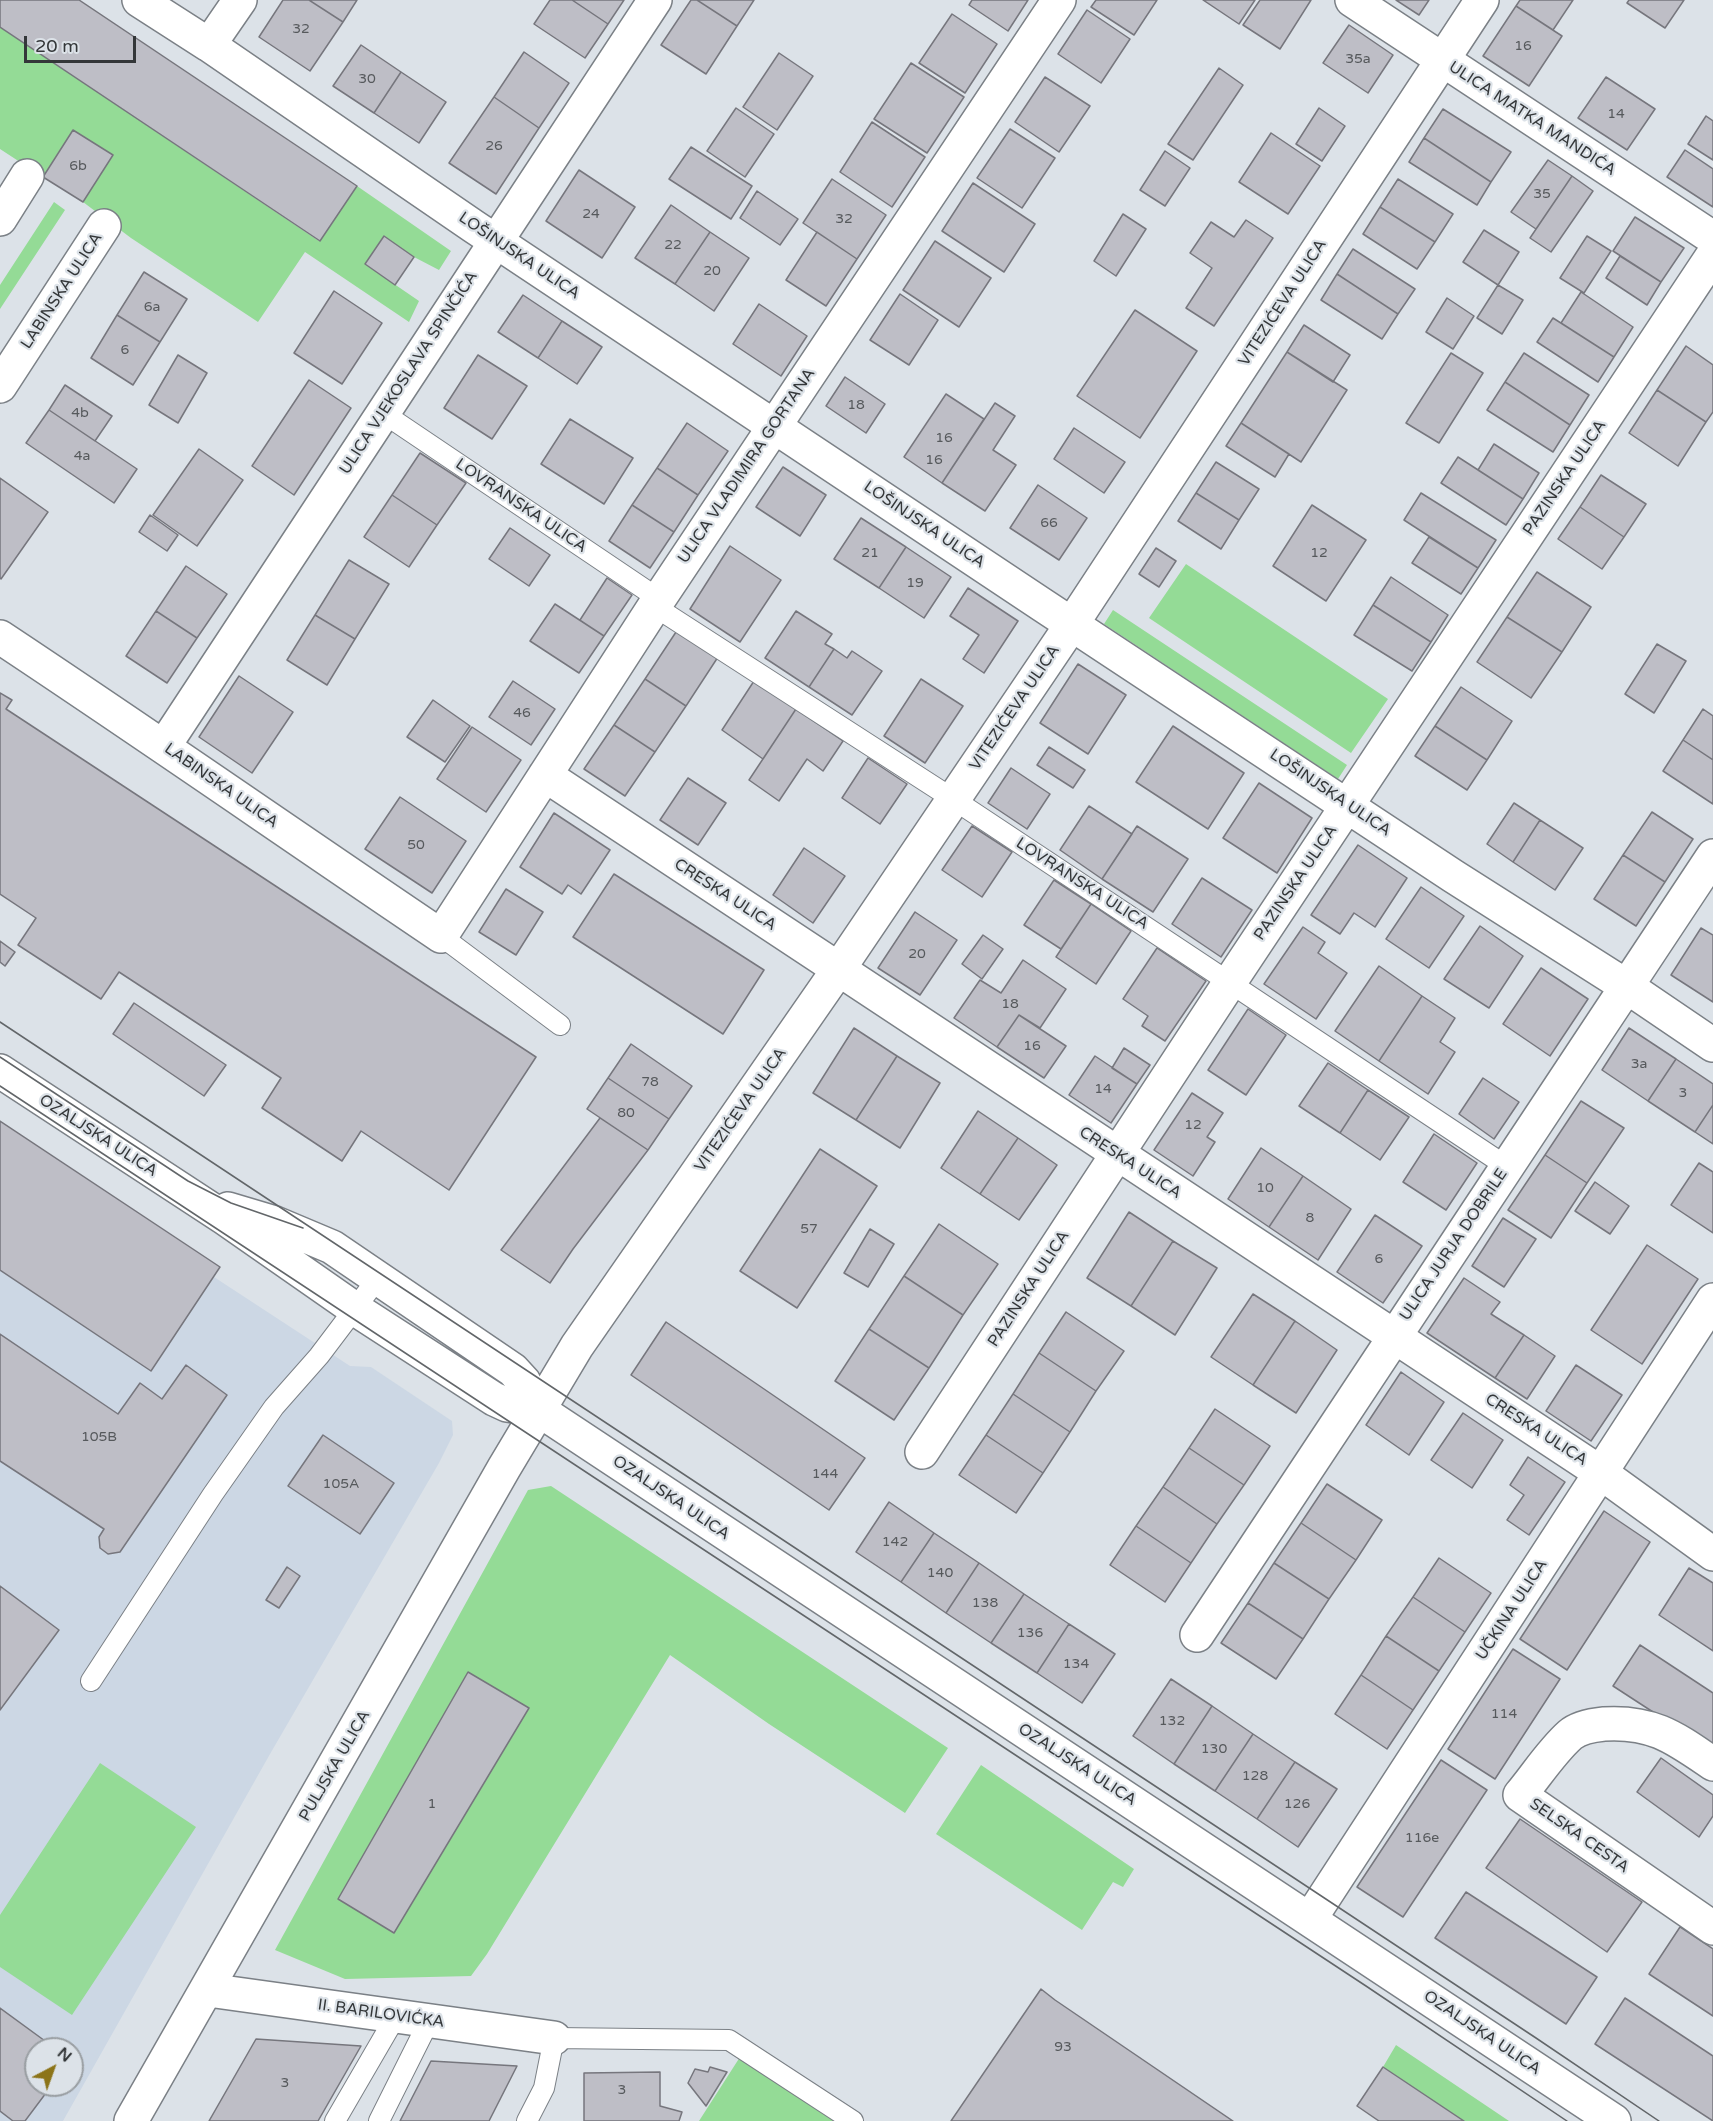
<!DOCTYPE html>
<html>
<head>
<meta charset="utf-8">
<style>
	body { margin:0 }
	#map { position:relative; width:1713px; height:2121px; overflow:hidden; background:#dce2e8; font-family:"Varela Round",sans-serif }
	canvas { display:block }
	.north { position:absolute; left:24px; top:2037px; width:60px; height:60px; box-sizing:border-box; background:#dce2e8; border:2px solid #999ea2; border-radius:50%; rotate:41deg; font-size:16px; font-weight:700; line-height:24px; text-align:center; color:#343739 }
	.north::after { content:''; display:block; margin:auto; width:21px; height:27px; background:#8c7418; clip-path:polygon(50% 0,100% 100%,50% 72%,0 100%) }
	.scale { position:absolute; left:24px; top:36px; width:112px; height:27px; box-sizing:border-box; border:3px solid #343739; border-top:0; padding-left:8px; font-size:18px; line-height:21px; white-space:nowrap; color:#343739; -webkit-text-stroke:4px #dce2e8; paint-order:stroke }
</style>
</head>
<body>
<div id="map">
<canvas width="1713" height="2121"></canvas>
<div class="north">N</div>
<div class="scale">20 m</div>
</div>
<script>
const c = document.querySelector('canvas').getContext('2d');
c.lineJoin = 'round';
function fillPath(path, color) { c.fillStyle = color; c.fill(path, 'evenodd'); }
function stroke(path, color, width, dash) { c.strokeStyle = color; c.lineWidth = width; c.lineCap = dash ? 'butt' : 'round'; c.setLineDash(dash || []); c.stroke(path); }
function label(font, color, halo, rows, align = 'center') {
  c.font = font + ' "Varela Round",sans-serif'; c.lineWidth = 4.5; c.setLineDash([]); c.textBaseline = 'middle'; c.strokeStyle = halo; c.fillStyle = color; for (const [text, x, y, turn = 0] of rows) {
    c.save(); c.translate(x, y); c.rotate((+turn || 0) * Math.PI / 180); c.textAlign = isNaN(turn) ? turn : align; if (halo) c.strokeText(text, 0, 0); c.fillText(text, 0, 0); c.restore();
  }
}
const built = new Path2D(`
	M0,1121l220,146 -6,10 136,89 21,1 81,54 1,14 -14,28 -169,291 -207,367h-63zM36,2049h36v36h-36z`);
const green = new Path2D(`
	M0,27l319,214 38,-55 94,65 -12,19 -25,-13 -30,-21 -19,28 54,37 -10,21 -104,-70 -47,70 -127,-84 -48,-36 30,-47 -40,-25 -30,47 -43,-28z
	M54,202l11,8 -65,99v-24z
	M1186,564l202,135 -37,54 -202,-135z
	M1113,610l234,155 -9,14 -234,-155z
	M551,1486l397,262 -43,65 -136,-89 -99,-69 -183,299 -16,22 -126,3 -70,-29 253,-460zM468,1672l61,36 -135,225 -56,-34z
	M100,1763l96,64 -124,188 -72,-48v-52z
	M981,1765l153,104 -11,18 -10,-5 -31,48 -146,-96z
	M1396,2045l113,76h-45l-81,-54z
	M740,2057l96,64h-137z`);
const building = new Path2D(`
	M0,0h79l278,186 -37,55 -320,-214z
	M283,0h26l34,22 -33,49 -51,-34z
	M309,0h48l-14,22z
	M550,0h22l36,24 -23,34 -51,-34z
	M572,0h52l-16,24z
	M691,0h6l40,26 -31,48 -45,-29z
	M697,0h57l-17,26z
	M972,0h56l-20,31 -39,-26z
	M1096,0h61l-23,35 -43,-28z
	M1203,0h52l-16,24z
	M1260,0h51l-31,49 -37,-24z
	M1396,0h33l-10,15z
	M1520,0h53l-20,30 -37,-24z
	M1629,0h55l-19,28 -38,-25z
	M1516,6l46,30 -33,50 -46,-30z
	M1087,10l43,29 -29,44 -43,-29z
	M952,14l45,30 -32,49 -46,-30z
	M1349,25l44,30 -25,38 -45,-30z
	M361,45l40,27 -27,41 -41,-27z
	M524,52l45,31 -30,45 -45,-31z
	M779,53l34,23 -36,54 -34,-23z
	M911,63l53,34 -37,56 -53,-34z
	M1219,68l24,17 -50,75 -25,-16z
	M401,72l45,30 -27,41 -45,-30z
	M1045,77l45,29 -31,46 -44,-30z
	M1606,77l49,32 -28,41 -49,-32z
	M494,97l45,31 -43,66 -47,-31z
	M736,108l38,26 -29,43 -38,-26z
	M1319,108l26,18 -23,35 -26,-17z
	M1443,109l68,43 -20,30 -67,-44z
	M1706,116l7,5v39l-25,-16z
	M872,122l53,35 -33,50 -52,-35z
	M1010,129l45,29 -33,50 -45,-30z
	M73,130l40,25 -30,47 -40,-25z
	M1271,133l49,33 -32,48 -49,-32z
	M1424,138l67,44 -14,23 -68,-43z
	M691,147l61,39 -21,33 -62,-40z
	M1685,150l28,19v38l-46,-30z
	M1165,151l25,17 -25,38 -25,-16z
	M1548,160l24,16 -36,53 -25,-17z
	M579,170l56,37 -33,51 -56,-37z
	M1572,176l21,15 -42,61 -21,-14z
	M832,179l54,36 -29,44 -54,-36z
	M1398,179l55,35 -18,28 -55,-35z
	M973,183l62,41 -31,48 -62,-41z
	M757,191l41,28 -18,26 -40,-27z
	M671,205l39,27 -35,52 -40,-26z
	M1380,207l55,35 -18,27 -54,-35z
	M1123,214l23,15 -30,47 -22,-15z
	M1635,217l49,31 -23,34 -48,-31z
	M1246,220l27,18 -59,88 -28,-18 26,-40 -22,-15 21,-31 23,15z
	M1484,230l35,22 -21,33 -35,-23z
	M710,232l39,26 -35,53 -39,-27z
	M817,232l40,27 -31,47 -40,-26z
	M384,236l30,21 -19,28 -30,-21z
	M1587,236l24,15 -27,42 -24,-15z
	M935,241l56,37 -32,49 -56,-37z
	M1353,249l62,40 -17,25 -61,-40z
	M1620,256l41,26 -14,23 -41,-27z
	M144,272l43,27 -27,43 -43,-27z
	M1337,274l61,40 -16,25 -61,-39z
	M1498,285l25,15 -21,34 -25,-16z
	M334,291l48,32 -40,61 -48,-31z
	M1581,292l52,35 -19,30 -53,-34z
	M900,294l38,26 -29,45 -39,-25z
	M523,295l39,26 -24,37 -40,-26z
	M1447,298l27,18 -21,33 -27,-17z
	M759,304l48,32 -26,40 -48,-32z
	M1135,310l62,41 -57,87 -63,-42z
	M117,315l43,27 -27,43 -42,-27z
	M1553,318l61,39 -16,25 -61,-40z
	M562,321l40,26 -25,37 -39,-26z
	M1304,325l46,30 -17,27 -46,-30z
	M1686,346l27,19v47l-7,10 -49,-32z
	M1287,352l60,38 -46,72 -60,-39z
	M1451,353l32,20 -44,70 -33,-20z
	M1524,353l65,42 -19,30 -65,-43z
	M178,355l29,18 -29,50 -29,-18z
	M478,355l49,31 -35,53 -48,-31z
	M845,377l40,27 -19,29 -40,-27z
	M309,380l42,28 -57,87 -42,-29z
	M1505,382l65,43 -17,27 -66,-42z
	M65,385l47,31 -17,25 -46,-31z
	M1657,390l49,32 -28,44 -49,-33z
	M946,394l38,25 -42,64 -38,-26z
	M995,403l20,13 -22,34 23,15 -31,46 -43,-28z
	M49,410l88,59 -23,34 -88,-60z
	M570,419l63,39 -29,46 -63,-40z
	M687,423l41,28 -30,44 -41,-27z
	M1241,423l48,31 -14,23 -49,-31z
	M1074,428l51,34 -21,31 -50,-34z
	M1494,444l45,29 -16,26 -45,-29z
	M199,449l44,31 -46,66 -44,-31z
	M420,453l46,30 -29,42 -45,-30z
	M1458,457l65,42 -17,26 -65,-42z
	M1216,462l43,27 -20,31 -43,-27z
	M783,467l43,28 -26,41 -44,-29z
	M657,468l41,27 -24,37 -42,-27z
	M1601,475l45,29 -22,33 -44,-30z
	M0,478l48,34 -47,67 -1,-1z
	M1038,485l49,33 -28,42 -49,-32z
	M1196,493l43,27 -18,29 -43,-28z
	M1421,493l75,47 -18,28 -74,-48z
	M392,495l45,30 -28,42 -45,-30z
	M632,505l42,27 -24,36 -41,-27z
	M1312,505l54,35 -40,61 -53,-35z
	M1580,507l44,30 -22,32 -44,-30z
	M150,515l28,20 -11,16 -28,-19z
	M861,518l45,29 -27,41 -45,-29z
	M510,528l40,27 -21,31 -40,-27z
	M1429,537l49,31 -17,26 -49,-31z
	M730,546l51,34 -41,62 -50,-33z
	M906,547l45,30 -27,41 -45,-30z
	M1156,548l20,13 -17,26 -20,-13z
	M349,560l40,24 -34,55 -40,-24z
	M186,566l41,28 -30,44 -41,-27z
	M1537,572l54,35 -29,45 -55,-35z
	M1391,577l57,38 -17,27 -58,-37z
	M607,578l25,17 -28,41 -24,-16z
	M968,588l50,33 -34,52 -21,-14 16,-24 -29,-19z
	M555,604l49,32 -25,37 -49,-32z
	M1373,605l58,37 -19,29 -58,-36z
	M156,611l41,27 -30,45 -41,-27z
	M796,611l36,23 -7,10 9,5 -25,38 -44,-29z
	M315,615l40,24 -28,46 -40,-25z
	M1507,617l55,35 -31,46 -54,-36z
	M678,629l40,28 -32,49 -41,-27z
	M1657,644l29,17 -32,52 -29,-19z
	M834,649l13,9 5,-7 30,20 -30,44 -43,-28z
	M1078,664l48,31 -38,59 -48,-31z
	M239,676l54,36 -41,61 -53,-36z
	M645,679l41,27 -31,46 -41,-27z
	M921,679l42,27 -38,57 -41,-27z
	M513,681l42,28 -24,36 -42,-28z
	M754,681l42,28 -33,50 -41,-29z
	M1461,687l51,34 -25,39 -52,-34z
	M0,693l12,7 -6,9 530,348 -87,133 -88,-59 -19,30 -80,-53 19,-30 -162,-106 -18,27 -83,-54 18,-27 -36,-24z
	M433,700l37,26 -25,36 -38,-25z
	M796,709l47,32 -20,30 -16,-12 -28,42 -30,-21z
	M1703,709l10,7v44l-30,-20z
	M614,725l41,27 -30,44 -41,-27z
	M1173,726l71,47 -36,56 -72,-47z
	M1435,726l52,34 -20,30 -52,-34z
	M472,727l49,33 -35,52 -49,-33z
	M1683,740l30,20v44l-50,-33z
	M1049,747l36,23 -12,18 -36,-23z
	M868,758l39,26 -27,40 -38,-26z
	M1011,768l39,26 -23,35 -39,-26z
	M688,778l38,25 -28,42 -38,-25z
	M1259,783l53,35 -35,55 -54,-35z
	M400,797l66,44 -34,52 -67,-44z
	M1514,803l26,17 -27,42 -26,-18z
	M1089,806l43,28 -30,45 -42,-29z
	M1652,812l41,27 -28,43 -42,-27z
	M554,813l56,37 -29,44 -13,-9 -6,9 -42,-27z
	M1540,820l43,28 -28,42 -42,-28z
	M972,826l40,26 -30,45 -40,-27z
	M1137,826l51,33 -35,53 -51,-33z
	M1358,845l49,33 -32,49 -21,-14 -14,21 -29,-19z
	M804,848l41,28 -32,47 -40,-28z
	M1623,855l42,27 -29,44 -42,-27z
	M614,874l150,96 -41,64 -150,-97z
	M1202,878l50,32 -31,47 -49,-33z
	M1054,880l37,24 -30,45 -37,-24z
	M1421,887l43,29 -35,52 -43,-29z
	M506,889l37,23 -27,43 -37,-23z
	M1091,904l40,27 -35,53 -40,-27z
	M915,912l42,28 -37,55 -42,-27z
	M1480,926l43,30 -34,52 -45,-29z
	M1303,927l22,15 -7,11 29,20 -31,46 -52,-35z
	M1701,928l12,7v67l-42,-27z
	M983,935l20,14 -21,30 -20,-15z
	M0,941l15,11 -10,14 -5,-4z
	M1157,948l49,33 -41,60 -23,-15 6,-10 -25,-17z
	M1023,960l43,29 -26,39 -21,-13 -22,32 -43,-29 26,-38 21,13z
	M1379,966l43,30 -43,65 -44,-30z
	M1541,968l47,31 -38,57 -47,-32z
	M1422,996l33,22 -15,24 15,10 -27,42 -49,-33z
	M134,1003l92,62 -22,31 -91,-62z
	M1248,1009l38,26 -40,60 -38,-25z
	M1019,1015l47,31 -22,32 -47,-31z
	M854,1028l43,28 -41,64 -43,-27z
	M1629,1028l47,31 -28,42 -46,-31z
	M631,1044l61,42 -23,33 -61,-41z
	M1124,1048l26,17 -13,19 -25,-16z
	M897,1056l43,27 -40,65 -44,-28z
	M1095,1056l42,28 -26,39 -42,-28z
	M1676,1059l37,25v21l-18,27 -47,-31z
	M1328,1063l40,27 -28,43 -41,-27z
	M608,1078l61,41 -21,31 -61,-41z
	M1483,1078l36,24 -25,37 -35,-25z
	M1368,1090l41,27 -29,43 -40,-27z
	M1192,1093l31,20 -16,24 8,5 -22,34 -39,-26z
	M1581,1101l43,27 -37,55 -42,-28z
	M1713,1105v39l-18,-12z
	M978,1111l40,27 -38,56 -39,-26z
	M600,1118l48,32 -75,99 -23,34 -49,-33z
	M0,1121l220,146 -69,104 -151,-101z
	M1434,1134l43,29 -31,47 -43,-28z
	M1018,1138l39,27 -38,55 -39,-26z
	M1261,1148l42,28 -34,51 -41,-28z
	M820,1149l57,37 -80,122 -57,-37z
	M1545,1155l42,28 -36,55 -43,-28z
	M1699,1163l14,9v61l-42,-28z
	M1303,1176l48,33 -33,51 -49,-33z
	M1595,1182l34,24 -19,28 -35,-23z
	M1129,1212l44,29 -42,65 -44,-28z
	M1375,1215l47,31 -39,57 -46,-31z
	M1503,1218l33,21 -32,48 -32,-21z
	M939,1224l59,40 -35,51 -59,-39z
	M870,1229l24,15 -26,43 -24,-14z
	M1173,1241l44,27 -42,67 -44,-29z
	M1647,1245l51,34 -56,85 -51,-34z
	M904,1276l59,39 -34,53 -60,-39z
	M1464,1278l36,24 -9,12 33,21 -29,43 -68,-45z
	M1253,1294l42,27 -42,64 -42,-28z
	M1066,1312l58,39 -28,40 -57,-38z
	M1295,1321l42,29 -41,63 -43,-28z
	M666,1322l199,136 -36,52 -198,-135z
	M869,1329l60,39 -35,52 -59,-39z
	M0,1334l118,80 22,-31 22,16 24,-34 41,30 -107,157 -12,2 -8,-6 -1,-11 5,-8 -104,-68z
	M1524,1335l31,21 -28,43 -32,-21z
	M1039,1353l57,38 -26,41 -57,-38z
	M1576,1365l46,30 -31,46 -45,-30z
	M1401,1372l43,30 -35,53 -43,-30z
	M1013,1394l57,38 -27,41 -57,-38z
	M1215,1409l55,37 -26,39 -55,-37z
	M1463,1413l40,27 -31,48 -41,-28z
	M323,1435l71,48 -34,51 -72,-48z
	M986,1435l57,38 -27,40 -57,-38z
	M1189,1448l55,37 -27,39 -54,-37z
	M1528,1457l37,25 -36,53 -22,-15 17,-25 -14,-10z
	M1327,1484l55,36 -26,40 -55,-37z
	M1163,1487l54,37 -26,39 -55,-37z
	M889,1502l45,31 -33,49 -45,-30z
	M1604,1511l46,31 -83,128 -47,-31z
	M1301,1523l55,37 -27,39 -55,-36z
	M1136,1526l55,37 -26,39 -55,-37z
	M934,1533l45,30 -33,50 -45,-31z
	M1439,1558l52,35 -26,39 -52,-35z
	M979,1563l45,31 -33,49 -45,-30z
	M1274,1563l55,36 -26,40 -55,-36z
	M287,1567l13,9 -21,32 -13,-8z
	M1689,1568l24,15v68l-54,-36z
	M0,1586l59,44 -59,80z
	M1024,1594l45,30 -32,49 -46,-30z
	M1413,1597l52,35 -26,39 -53,-35z
	M1248,1603l55,36 -27,40 -55,-36z
	M1069,1624l46,30 -33,49 -45,-30z
	M1386,1636l53,35 -26,39 -52,-35z
	M1640,1645l73,48v58l-100,-65z
	M1513,1649l47,30 -65,100 -47,-30z
	M468,1672l61,36 -135,225 -56,-34z
	M1361,1675l52,35 -26,39 -52,-35z
	M1171,1679l41,27 -38,58 -41,-28z
	M1212,1706l41,28 -38,57 -41,-27z
	M1253,1734l42,28 -38,57 -42,-28z
	M1661,1758l52,37v21l-14,21 -62,-45z
	M1441,1760l46,30 -84,127 -46,-30z
	M1295,1762l42,27 -39,58 -41,-28z
	M1520,1819l122,83 -35,50 -121,-84z
	M1466,1892l131,85 -31,47 -131,-86z
	M1680,1927l33,22v67l-64,-42z
	M1041,1989l14,11 178,121h-282z
	M1625,1998l88,58v65l-118,-77z
	M0,2008l56,41h-20v36h16l-27,36h-12l-13,-10z
	M256,2039l105,7 -43,75h-109z
	M431,2061l86,5 -28,55h-89z
	M710,2067l17,5 -21,34 -18,-23 7,-14 13,3z
	M1383,2067l81,54h-85l-22,-15z
	M660,2072v34l22,6 -3,9h-95v-48z`);
const service = new Path2D(`
	M383,413l276,186
	M654,606l299,193 553,367
	M441,936l119,89
	M91,1681l122,-187 61,-87 45,-51 59,-78
	M335,2121l61,-105
	M379,2121l50,-100
	M527,2121l17,-33 10,-50 175,2 124,81`);
const minor = new Path2D(`
	M139,0l70,45 264,181 568,378 412,272 173,110 87,59
	M1352,0l361,238
	M209,45l31,-45
	M0,219l27,-43
	M0,386l104,-160
	M0,637c148,98 294,200 441,299l218,-337 400,-599
	M164,746c165,-248 326,-498 491,-746
	M545,775l1056,698 112,81
	M0,1071l226,148 129,90 139,90 13,6 32,5
	M228,1209l47,14 57,24 181,123 11,12 15,28
	M922,1452l308,-470 483,-727
	M1197,1635l516,-779
	M1713,1764c-38,-26 -60,-43 -109,-40 -10,1 -26,4 -34,11 -19,17 -34,41 -50,60l193,133
	M1310,1919l403,-619
	M208,1990l346,48`);
const tertiary = new Path2D(`
	M539,1410l1075,711
	M131,2121l373,-653 73,-122 261,-376 234,-346 410,-624`);
const tram = new Path2D(`
	M0,1022l1536,1016 123,83
	M0,1057l188,124 43,22 72,25
	M0,1086l1366,900 201,135`);
const numberNames = [
	["32",301,29],
	["16",1523,46],
	["35a",1358,59],
	["30",367,79],
	["14",1616,114],
	["26",494,146],
	["6b",78,166],
	["35",1542,194],
	["24",591,214],
	["32",844,219],
	["22",673,245],
	["20",712,271],
	["6a",152,307],
	["6",125,350],
	["18",856,405],
	["4b",80,413],
	["16",944,438],
	["4a",82,456],
	["16",934,460],
	["66",1049,523],
	["21",870,553],
	["12",1319,553],
	["19",915,583],
	["46",522,713],
	["50",416,845],
	["20",917,954],
	["18",1010,1004],
	["16",1032,1046],
	["3a",1639,1064],
	["78",650,1082],
	["14",1103,1089],
	["3",1683,1093],
	["80",626,1113],
	["12",1193,1125],
	["10",1265,1188],
	["8",1310,1218],
	["57",809,1229],
	["6",1379,1259],
	["105B",99,1437],
	["144",825,1474],
	["105A",341,1484],
	["142",895,1542],
	["140",940,1573],
	["138",985,1603],
	["136",1030,1633],
	["134",1076,1664],
	["114",1504,1714],
	["132",1172,1721],
	["130",1214,1749],
	["128",1255,1776],
	["1",432,1804],
	["126",1297,1804],
	["116e",1422,1838],
	["93",1063,2047],
	["3",285,2083],
	["3",622,2090]
];
const streetNames = [
	["ULICA MATKA MANDIĆA",1532,119,33],
	["LOŠINJSKA ULICA",519,256,34],
	["LABINSKA ULICA",62,291,-57],
	["VITEZIĆEVA ULICA",1283,303,-57],
	["ULICA VJEKOSLAVA SPINČIĆA",409,373,-57],
	["ULICA VLADIMIRA GORTANA",747,466,-56],
	["PAZINSKA ULICA",1565,478,-56],
	["LOVRANSKA ULICA",521,506,34],
	["LOŠINJSKA ULICA",924,525,34],
	["VITEZIĆEVA ULICA",1015,708,-56],
	["LABINSKA ULICA",221,786,35],
	["LOŠINJSKA ULICA",1330,793,34],
	["PAZINSKA ULICA",1296,883,-56],
	["LOVRANSKA ULICA",1082,884,33],
	["CRESKA ULICA",725,895,33],
	["VITEZIĆEVA ULICA",741,1110,-55],
	["OZALJSKA ULICA",98,1136,33],
	["CRESKA ULICA",1130,1163,33],
	["ULICA JURJA DOBRILE",1454,1245,-56],
	["PAZINSKA ULICA",1029,1289,-57],
	["CRESKA ULICA",1536,1430,33],
	["OZALJSKA ULICA",671,1498,34],
	["UČKINA ULICA",1512,1610,-57],
	["OZALJSKA ULICA",1077,1765,33],
	["PULJSKA ULICA",335,1766,-60],
	["SELSKA CESTA",1579,1836,35],
	["II. BARILOVIĆKA",381,2014,8],
	["OZALJSKA ULICA",1482,2033,34]
];
fillPath(built, '#ccd7e4');
fillPath(green, '#94db96');
fillPath(building, '#bebec6');
stroke(building, '#76767d', 1.5);
stroke(service, '#7b8086', 22);
stroke(minor, '#7b8086', 36);
stroke(tertiary, '#7b8086', 36);
stroke(service, '#fff', 20);
stroke(minor, '#fff', 33);
stroke(tertiary, '#fff', 33);
stroke(tram, '#626669', 1.5);
label('14px', '#56595c', null, numberNames);
label('16px', '#343739', '#dce2e8', streetNames);
</script>
</body>
</html>
